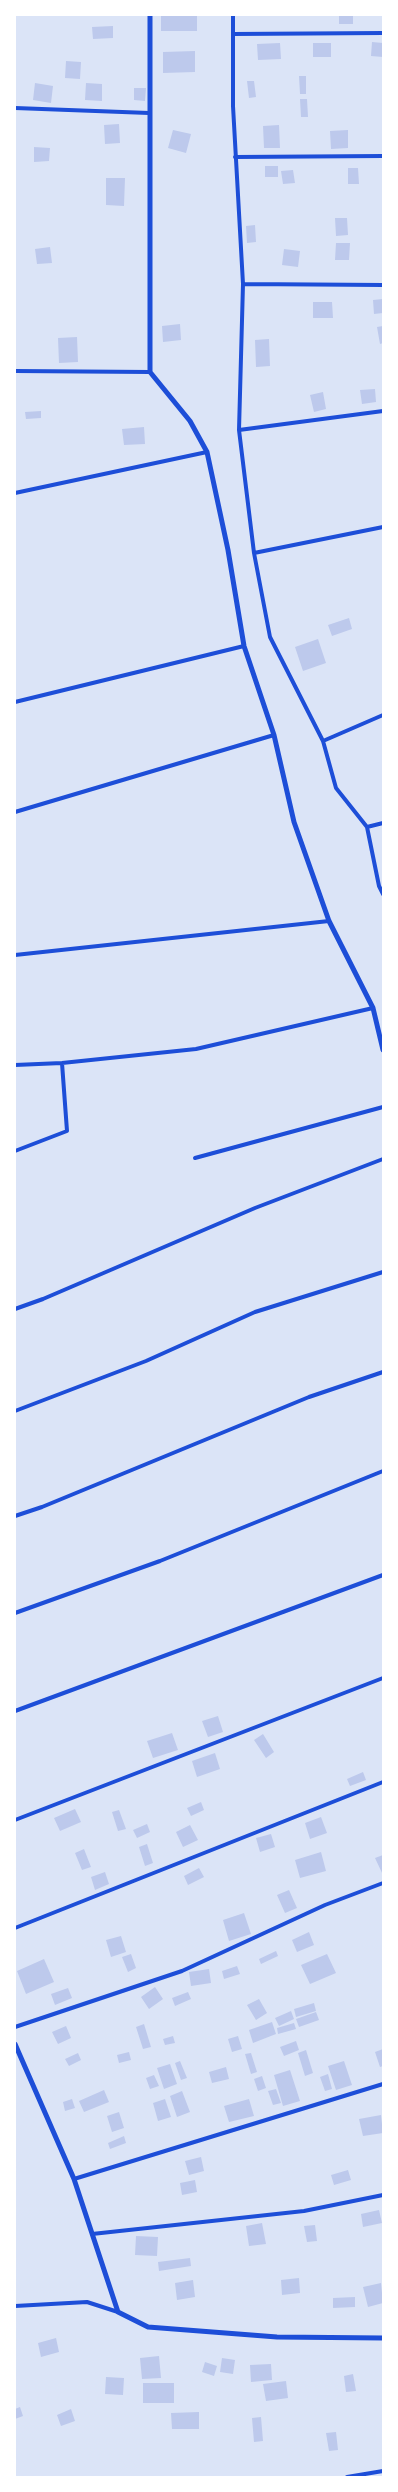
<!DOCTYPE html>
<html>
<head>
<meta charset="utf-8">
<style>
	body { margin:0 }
	#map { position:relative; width:398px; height:2492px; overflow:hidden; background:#f2f2f2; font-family:Commissioner,sans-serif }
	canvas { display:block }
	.frame { position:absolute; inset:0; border:16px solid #fff; pointer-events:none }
</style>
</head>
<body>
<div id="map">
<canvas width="398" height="2492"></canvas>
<div class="frame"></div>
</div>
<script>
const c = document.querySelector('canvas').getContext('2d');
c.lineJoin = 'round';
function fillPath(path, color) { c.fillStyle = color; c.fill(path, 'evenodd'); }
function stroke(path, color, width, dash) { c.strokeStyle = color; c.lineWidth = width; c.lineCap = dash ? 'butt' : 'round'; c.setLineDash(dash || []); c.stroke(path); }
const green = new Path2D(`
	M15,15h368v2462h-368z`);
const building = new Path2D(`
	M161,15h36v16h-36z
	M339,15h14v9h-14z
	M113,26v12l-20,1 -1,-12z
	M372,42l11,1v14l-12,-1z
	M280,43l1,16 -23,1 -1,-16z
	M313,43h18v14h-18z
	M195,51v21l-32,1v-21z
	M66,61l15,1 -1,17 -15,-1z
	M299,76h7v18h-6z
	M247,81h7l2,16 -7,1z
	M35,83l18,3 -2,17 -18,-3z
	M86,83l16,1v17l-17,-1z
	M134,88h12l-1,13 -11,-1z
	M300,99h7l1,18h-7z
	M119,124l1,19 -15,1 -1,-19z
	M279,125l1,23h-16l-1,-22z
	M173,130l18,4 -5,19 -18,-5z
	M348,130v18l-17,1 -1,-18z
	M34,147l16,1 -1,13 -15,1z
	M265,166h13v11h-13z
	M348,168h10l1,16h-11z
	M293,170l2,13 -12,1 -2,-13z
	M106,178h19l-1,28 -18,-1z
	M335,218h12l1,17 -12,1z
	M255,225l1,17 -9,1 -1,-17z
	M336,243h14l-1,17h-14z
	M50,247l2,16 -15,1 -2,-15z
	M284,249l16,2 -2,16 -16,-2z
	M383,299v14l-9,1 -1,-14z
	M313,302h19l1,16h-20z
	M180,324l1,16 -18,2 -1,-16z
	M383,326v17l-3,1 -3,-17z
	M77,337l1,25 -19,1 -1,-25z
	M269,339l1,27 -14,1 -1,-27z
	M375,389l1,13 -14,2 -2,-14z
	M323,392l3,17 -12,3 -4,-17z
	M41,411v7l-15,1 -1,-7z
	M144,427l1,17 -21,1 -2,-16z
	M349,618l3,11 -20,7 -4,-11z
	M318,639l8,24 -23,8 -8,-24z
	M218,1716l5,16 -15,5 -6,-16z
	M172,1733l6,17 -25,8 -6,-17z
	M263,1734l11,18 -8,6 -12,-18z
	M215,1753l5,16 -23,8 -5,-16z
	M363,1772l3,8 -16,6 -3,-7z
	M201,1802l3,8 -13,6 -4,-8z
	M75,1809l6,13 -21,9 -6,-13z
	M119,1810l7,19 -8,2 -6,-19z
	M321,1817l6,16 -17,6 -5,-16z
	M147,1824l3,8 -13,6 -4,-8z
	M190,1825l8,15 -15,7 -7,-15z
	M271,1834l4,13 -15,5 -4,-14z
	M147,1844l6,19 -8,3 -6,-19z
	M84,1849l7,18 -9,3 -7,-17z
	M321,1852l5,19 -26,7 -5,-18z
	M383,1855v20l-8,-17z
	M199,1868l5,9 -16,8 -4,-9z
	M105,1872l4,12 -14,6 -4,-13z
	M289,1890l8,18 -12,5 -8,-18z
	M244,1913l7,21 -22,7 -6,-21z
	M309,1932l5,13 -17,7 -5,-12z
	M121,1936l5,16 -15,5 -5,-17z
	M276,1951l2,5 -17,8 -2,-5z
	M131,1954l5,14 -8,4 -6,-15z
	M327,1954l9,19 -26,11 -9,-19z
	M44,1959l10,23 -28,12 -9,-23z
	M237,1966l3,8 -16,5 -2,-8z
	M209,1969l2,14 -20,3 -2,-14z
	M155,1987l8,12 -14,10 -8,-12z
	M68,1988l4,10 -17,7 -4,-11z
	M188,1992l3,7 -16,7 -3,-8z
	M259,1999l8,14 -11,7 -9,-15z
	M314,2003l2,8 -20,6 -2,-8z
	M291,2011l3,8 -15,7 -4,-8z
	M316,2012l3,8 -20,7 -3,-8z
	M272,2022l4,12 -23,9 -4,-13z
	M294,2023l2,6 -18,5 -1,-6z
	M144,2024l7,23 -8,2 -7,-22z
	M66,2026l5,12 -13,6 -6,-12z
	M173,2036l2,7 -10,2 -2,-6z
	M238,2036l4,13 -10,3 -4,-13z
	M296,2041l3,9 -15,6 -4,-9z
	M383,2049v17l-3,1 -5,-15z
	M306,2050l7,23 -8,3 -7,-23z
	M129,2052l2,8 -12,3 -2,-8z
	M78,2053l3,7 -12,6 -4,-7z
	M251,2053l6,19 -6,2 -6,-20z
	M180,2061l7,17 -6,2 -6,-17z
	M344,2061l8,24 -16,5 -8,-24z
	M170,2064l7,20 -13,5 -7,-21z
	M226,2067l3,12 -17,4 -3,-11z
	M290,2070l10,31 -17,5 -9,-31z
	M328,2074l4,15 -7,2 -5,-14z
	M154,2075l5,11 -9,3 -4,-11z
	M262,2076l4,12 -8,3 -4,-12z
	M276,2089l5,14 -8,2 -5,-14z
	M104,2090l5,12 -25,10 -5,-11z
	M182,2091l8,21 -13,5 -7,-21z
	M72,2099l3,9 -10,3 -2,-9z
	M165,2099l6,18 -13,4 -5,-18z
	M249,2099l5,17 -25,6 -5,-16z
	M119,2112l5,16 -12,4 -5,-16z
	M381,2115l2,18 -20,3 -4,-17z
	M124,2136l2,7 -16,6 -2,-6z
	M201,2157l3,14 -15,4 -4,-14z
	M348,2170l3,10 -17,5 -3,-10z
	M195,2180l2,12 -15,3 -2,-12z
	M379,2210l3,13 -19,4 -2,-13z
	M262,2223l4,21 -17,2 -3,-20z
	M315,2225l2,16 -10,1 -3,-16z
	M136,2236l22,1 -1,19 -22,-1z
	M190,2258l1,8 -32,5 -1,-9z
	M299,2278l1,15 -18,2 -1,-15z
	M193,2280l2,17 -18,3 -2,-17z
	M381,2283l2,20 -15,4 -5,-20z
	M355,2297v10l-22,1v-10z
	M56,2338l3,14 -18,5 -3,-14z
	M159,2356l2,22 -19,1 -2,-21z
	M222,2358l13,2 -2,14 -13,-2z
	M205,2362l12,4 -3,10 -12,-4z
	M271,2364l1,16 -21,2 -1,-17z
	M353,2374l3,17 -10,1 -2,-16z
	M106,2377l18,1 -1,17 -18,-1z
	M286,2381l2,17 -22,3 -3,-17z
	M143,2383h31v20h-31z
	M20,2407l3,9 -8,3v-10z
	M71,2409l4,12 -14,5 -4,-11z
	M199,2412v17h-27l-1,-16z
	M261,2417l2,24 -9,1 -2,-24z
	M336,2432l2,18 -9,1 -3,-18z`);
const service = new Path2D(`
	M233,15v91l10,178 -4,146 15,123 16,84 53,104 13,47 31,39 12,59 4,8
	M233,34l150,-1
	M15,108l134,5
	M235,157l148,-1
	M243,284l140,1
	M15,371l135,1
	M239,430l144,-19
	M15,493l192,-41
	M254,553l129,-26
	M15,702l229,-56
	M323,741l60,-26
	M15,812l259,-77
	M367,827l16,-4
	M15,955l314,-34
	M15,1065l47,-2 134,-14 177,-41
	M15,1151l52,-20 -5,-68
	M195,1158l188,-51
	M15,1309l28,-10 212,-91 128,-49
	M15,1411l131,-50 109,-49 128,-40
	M15,1516l27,-9 267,-110 74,-25
	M15,1613l145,-52 223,-90
	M15,1711l368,-136
	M15,1820l368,-142
	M15,1928l368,-146
	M15,2027l167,-56 143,-66 58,-22
	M74,2179l309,-95
	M92,2234l212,-23 79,-16
	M15,2306l72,-4 31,10
	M347,2477l36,-6`);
const minor = new Path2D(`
	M150,15v357l40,49 17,31 21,98 16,96 30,89 20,87 35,99 44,87 10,42
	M15,2044l59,135 44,133 30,15 129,10 106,1`);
fillPath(green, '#dbe4f7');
fillPath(building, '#bdc9ec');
stroke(service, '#1d4ed8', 4);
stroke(minor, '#1d4ed8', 5);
</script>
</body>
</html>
